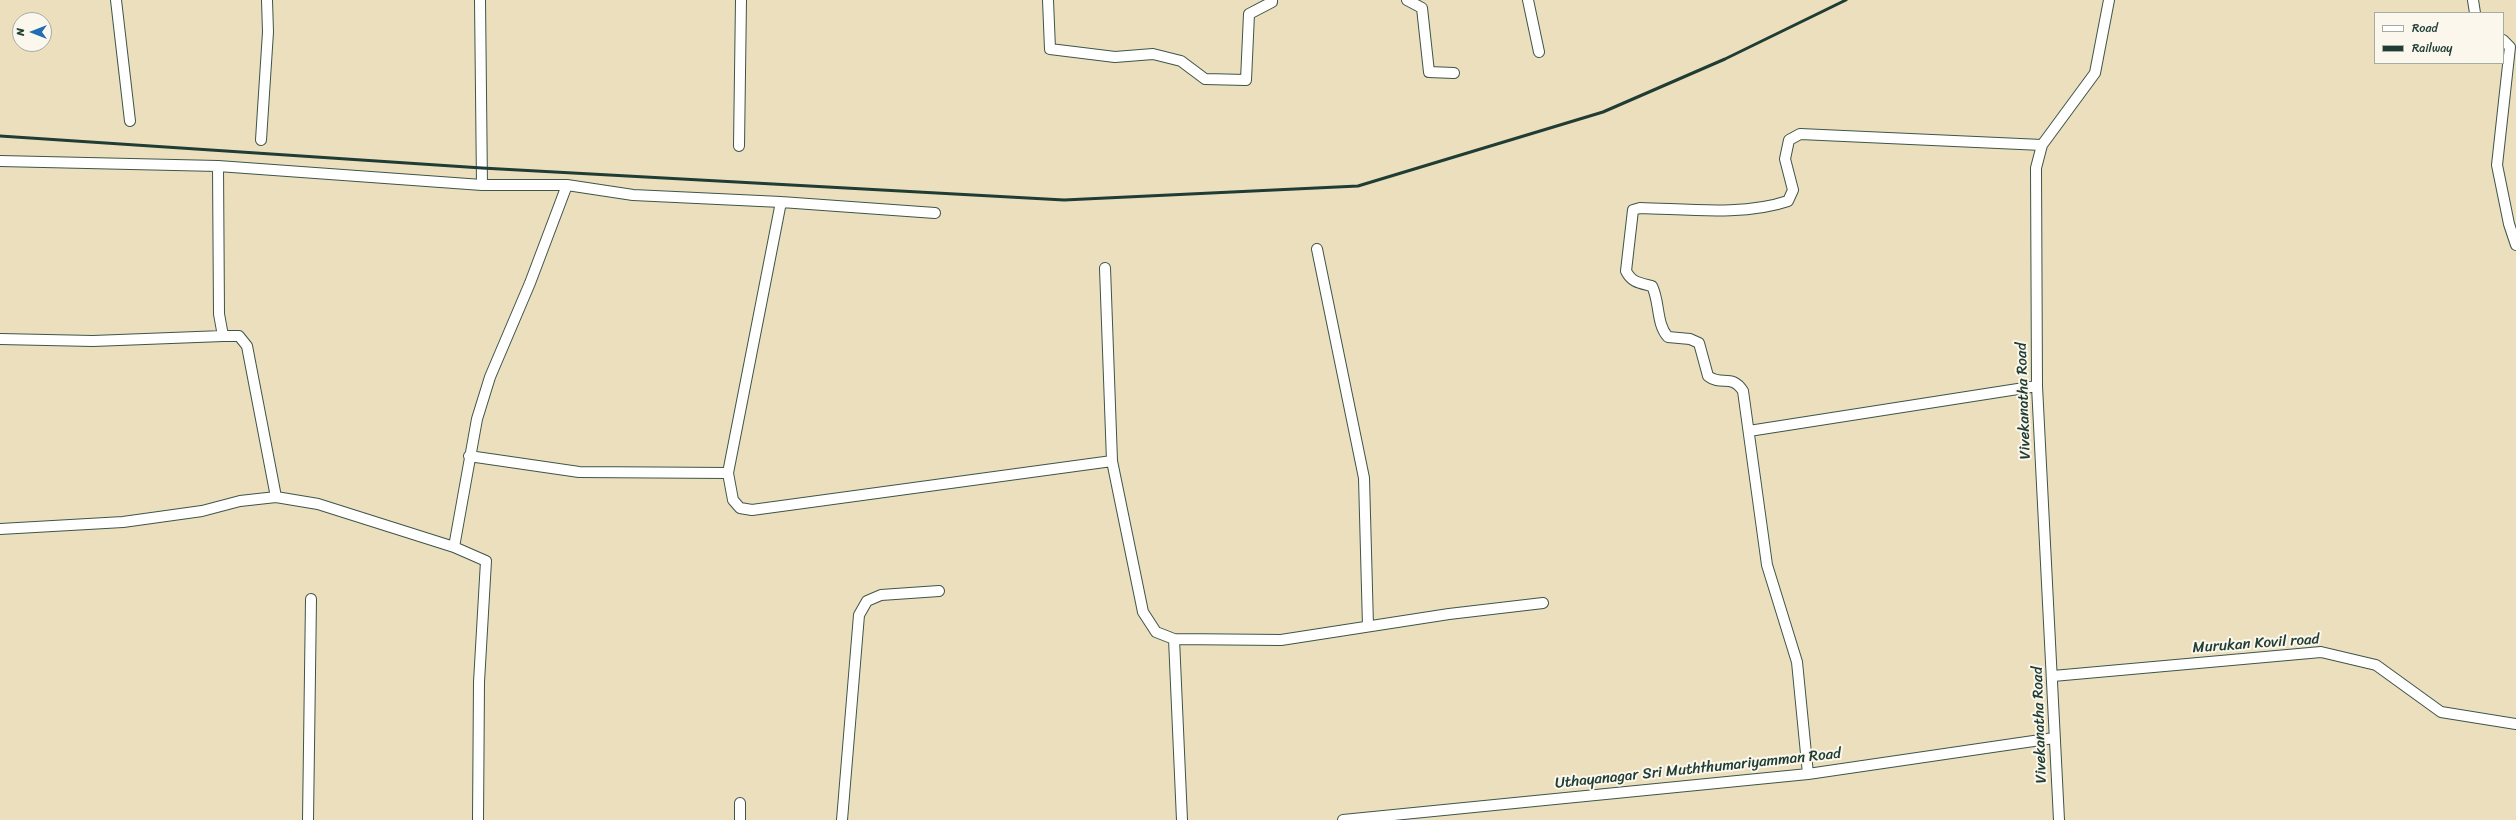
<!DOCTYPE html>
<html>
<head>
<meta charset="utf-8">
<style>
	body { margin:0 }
	#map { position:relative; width:2516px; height:820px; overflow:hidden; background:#ecdfbd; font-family:Sriracha,sans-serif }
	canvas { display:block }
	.legend { position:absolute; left:2374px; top:12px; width:130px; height:52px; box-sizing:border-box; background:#fbf7ec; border:1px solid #a3ada2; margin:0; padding:5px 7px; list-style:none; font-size:12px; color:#1f3d34 }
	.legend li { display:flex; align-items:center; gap:8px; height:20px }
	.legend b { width:20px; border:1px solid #a3ada2 }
	.north { position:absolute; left:12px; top:12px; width:40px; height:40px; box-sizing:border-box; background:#fbf7ec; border:1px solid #a3ada2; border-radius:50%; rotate:270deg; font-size:11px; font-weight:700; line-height:16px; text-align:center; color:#1f3d34 }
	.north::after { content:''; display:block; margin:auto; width:14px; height:18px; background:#1f6fb2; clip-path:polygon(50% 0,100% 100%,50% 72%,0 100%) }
</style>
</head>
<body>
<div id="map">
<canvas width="2516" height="820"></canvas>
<ul class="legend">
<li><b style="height:5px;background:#fff"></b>Road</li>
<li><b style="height:5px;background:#1f3d34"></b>Railway</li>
</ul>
<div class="north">N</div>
</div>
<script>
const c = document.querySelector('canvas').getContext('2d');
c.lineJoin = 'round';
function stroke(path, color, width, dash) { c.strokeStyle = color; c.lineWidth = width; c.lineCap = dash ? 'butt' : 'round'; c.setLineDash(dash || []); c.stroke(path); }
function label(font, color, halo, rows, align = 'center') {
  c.font = font + ' Sriracha,sans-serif'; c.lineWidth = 4; c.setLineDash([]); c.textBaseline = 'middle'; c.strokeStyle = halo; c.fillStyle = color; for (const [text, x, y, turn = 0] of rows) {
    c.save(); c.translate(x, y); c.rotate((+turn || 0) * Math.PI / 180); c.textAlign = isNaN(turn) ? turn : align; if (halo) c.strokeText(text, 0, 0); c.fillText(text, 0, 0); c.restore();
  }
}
const street = new Path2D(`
	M116,0l14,121
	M480,0l2,185
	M1048,0l2,49 65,8 38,-3 28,7 24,18 41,1 3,-66 23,-12v-2
	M1407,0l15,8 7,64 25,1
	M1528,0l11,52
	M2473,0l2,13
	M2503,40l7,7 -13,118 12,59 7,21
	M261,140l7,-108 -1,-32
	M739,146l2,-146
	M0,161l218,5 264,19h85l66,10 148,7 154,11
	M218,166l1,148 4,22h16l8,10 29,151
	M781,202l-53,271 5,27 7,8 12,2 360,-49
	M1317,249l47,229 4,148
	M1105,268l7,193 31,151 13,20 18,7 107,1 168,-26 94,-11
	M0,339l93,2 130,-5
	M1749,431l288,-45
	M469,456l110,16 149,1
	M0,529l123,-7 79,-11 38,-10 36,-4 42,7 136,43
	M1174,639l8,181
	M2053,676l268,-24 55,13 65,47 75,12
	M1808,774l-11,-112 -30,-97 -24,-174c-12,-18 -21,-4 -35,-15l-9,-33 -9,-4 -22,-2c-12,-13 -8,-35 -16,-51 -12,-3 -20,-3 -26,-15l7,-61 7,-2c46,1 104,8 148,-7l5,-11 -8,-31 4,-19 11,-6 242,11
	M308,820l3,-221
	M478,820l1,-138 7,-121 -32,-14 23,-128 13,-42 40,-94 37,-98
	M740,820v-17
	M842,820l17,-205 8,-14 14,-6 58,-4
	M1343,820l465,-46 246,-36
	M2059,820l-22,-434 -1,-218 6,-23 53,-72 14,-73`);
const rail = new Path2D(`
	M0,136l482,32 582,32 294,-14 245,-74 122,-53 121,-59`);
const streetNames = [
	["Vivekanatha Road",2024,401,-92],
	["Murukan Kovil road",2256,644,-4],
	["Vivekanatha Road",2040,725,-92],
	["Uthayanagar Sri Muththumariyamman Road",1698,769,-6]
];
stroke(street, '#3e5549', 12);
stroke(street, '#fff', 10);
stroke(rail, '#1f3d34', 3);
label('15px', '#1f3d34', '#fbf7ec', streetNames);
</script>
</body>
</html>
